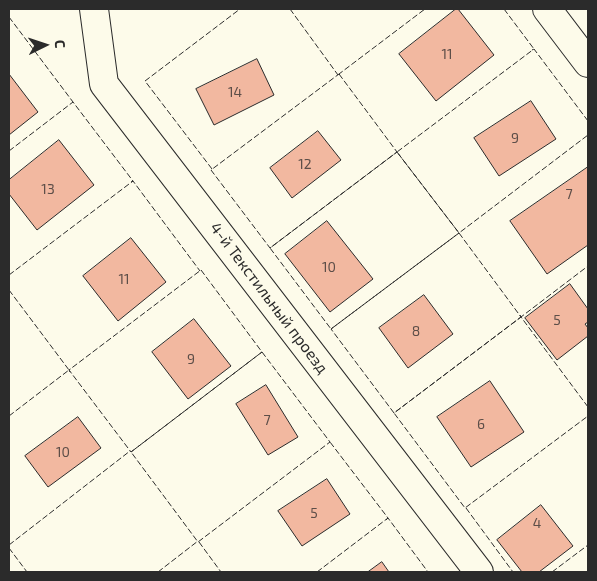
<!DOCTYPE html>
<html>
<head>
<meta charset="utf-8">
<style>
	body { margin:0 }
	#map { position:relative; width:597px; height:581px; overflow:hidden; background:#fdfbea; font-family:"Exo 2",sans-serif }
	canvas { display:block }
	.frame { position:absolute; inset:0; border:10px solid #2b2b2b; pointer-events:none }
	.north { position:absolute; left:20px; top:20px; width:50px; height:50px; -webkit-text-stroke:4px #fdfbea; paint-order:stroke; rotate:86deg; font-size:14px; font-weight:700; line-height:20px; text-align:center; color:#2b2b2b }
	.north::after { content:''; display:block; margin:auto; width:18px; height:22px; background:#2b2b2b; clip-path:polygon(50% 0,100% 100%,50% 72%,0 100%) }
</style>
</head>
<body>
<div id="map">
<canvas width="597" height="581"></canvas>
<div class="frame"></div>
<div class="north">С</div>
</div>
<script>
const c = document.querySelector('canvas').getContext('2d');
c.lineJoin = 'round';
function fillPath(path, color) { c.fillStyle = color; c.fill(path, 'evenodd'); }
function stroke(path, color, width, dash) { c.strokeStyle = color; c.lineWidth = width; c.lineCap = dash ? 'butt' : 'round'; c.setLineDash(dash || []); c.stroke(path); }
function label(font, color, halo, rows, align = 'center') {
  c.font = font + ' "Exo 2",sans-serif'; c.lineWidth = 4; c.setLineDash([]); c.textBaseline = 'middle'; c.strokeStyle = halo; c.fillStyle = color; for (const [text, x, y, turn = 0] of rows) {
    c.save(); c.translate(x, y); c.rotate((+turn || 0) * Math.PI / 180); c.textAlign = isNaN(turn) ? turn : align; if (halo) c.strokeText(text, 0, 0); c.fillText(text, 0, 0); c.restore();
  }
}
const building = new Path2D(`
	M456,9h2l36,46 -58,46 -37,-47z
	M257,59l17,36 -60,30 -18,-36z
	M9,74l29,38 -29,23z
	M531,101l25,38 -57,37 -25,-38z
	M318,131l23,29 -49,38 -22,-30z
	M59,140l35,45 -57,45 -28,-36v-14z
	M588,167v78l-41,29 -37,-53z
	M327,221l46,58 -43,33 -45,-58z
	M131,238l35,44 -48,39 -35,-45z
	M570,284l18,25v13l-3,2 3,4v8l-31,24 -32,-42z
	M424,295l29,39 -45,34 -29,-40z
	M194,319l37,47 -43,33 -36,-47z
	M490,381l34,51 -53,35 -34,-50z
	M266,385l32,52 -30,18 -32,-51z
	M78,417l23,31 -53,39 -23,-31z
	M327,479l23,35 -48,32 -24,-35z
	M541,505l32,41 -34,26h-17l-25,-32z
	M382,562l7,10h-21z`);
const minor = new Path2D(`
	M94,9l10,75 375,488
	M547,9l41,54`);
const fence = new Path2D(`
	M290,9l48,66
	M504,9l30,40 -2,1
	M9,17l64,85
	M339,74l58,78 -127,96 -59,-78z
	M340,75l-1,-1 86,-65
	M588,121l-54,-72 -137,103 62,81 129,-98
	M9,151l64,-49 60,79 -2,1
	M397,152l62,81 -128,96 -61,-81z
	M212,169l-67,-88 95,-72
	M459,233l62,84 -127,96 -63,-84z
	M201,270l61,82 -131,100 -62,-82z
	M9,275l124,-94 67,90
	M9,290l60,80 2,-1
	M520,315l1,2 67,-51
	M262,352l68,90 -132,100 -67,-90z
	M588,407l-67,-90 -127,96 71,95 123,-92
	M9,416l60,-46 1,2
	M466,508l47,64
	M386,520l2,-2 40,54
	M199,542l22,30
	M9,545l121,-94
	M9,548l18,24
	M158,572l40,-31
	M317,572l71,-54 -58,-76 -2,1
	M552,572l36,-27`);
const numberNames = [
	["11",447,54],
	["14",235,92],
	["9",515,138],
	["12",305,164],
	["13",48,189],
	["7",569,194],
	["10",329,267],
	["11",124,279],
	["5",557,320],
	["8",416,331],
	["9",191,359],
	["7",267,420],
	["6",481,424],
	["10",63,452],
	["5",314,513],
	["4",537,523]
];
const streetNames = [
	["4-й Текстильный проезд",269,298,53]
];
fillPath(building, '#f2b8a0');
stroke(building, '#2b2b2b', 1);
stroke(minor, '#2b2b2b', 30);
stroke(minor, '#fdfbea', 28);
stroke(fence, '#2b2b2b', 1, [6, 2.5]);
label('14px', '#5d4e48', null, numberNames);
label('16px', '#2b2b2b', '#fdfbea', streetNames);
</script>
</body>
</html>
